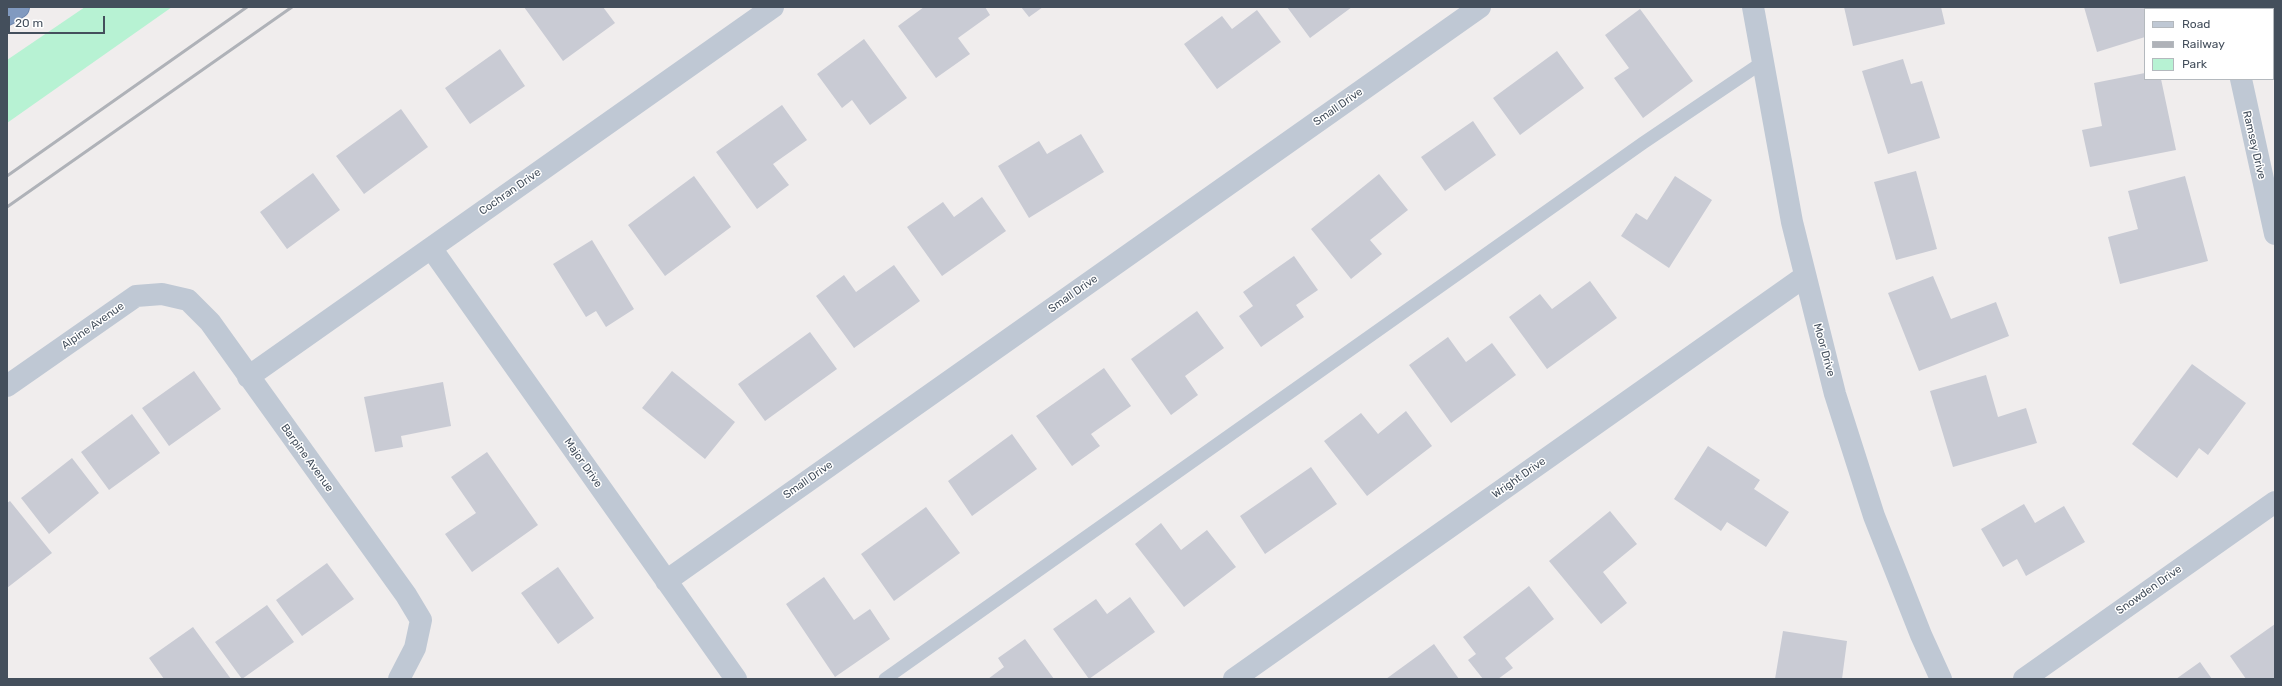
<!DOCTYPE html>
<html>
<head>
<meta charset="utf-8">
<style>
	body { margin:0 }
	#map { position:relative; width:2282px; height:686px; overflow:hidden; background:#f0eded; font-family:Rubik,sans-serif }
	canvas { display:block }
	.frame { position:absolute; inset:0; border:8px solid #444f5c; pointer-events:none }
	.legend { position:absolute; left:2144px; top:8px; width:130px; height:72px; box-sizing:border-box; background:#fff; border:1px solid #b4b9be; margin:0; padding:5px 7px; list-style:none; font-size:12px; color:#444f5c }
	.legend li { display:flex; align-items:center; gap:8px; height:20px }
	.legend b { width:20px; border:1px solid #b4b9be }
	.scale { position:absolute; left:8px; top:16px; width:97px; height:18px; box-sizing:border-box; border:2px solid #444f5c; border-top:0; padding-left:5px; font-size:12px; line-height:14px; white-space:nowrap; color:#444f5c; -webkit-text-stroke:3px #fff; paint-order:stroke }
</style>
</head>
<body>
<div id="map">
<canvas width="2282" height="686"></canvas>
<div class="frame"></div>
<ul class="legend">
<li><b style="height:5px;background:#bfc8d4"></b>Road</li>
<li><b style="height:5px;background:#afb2b8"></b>Railway</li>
<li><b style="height:11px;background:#b7f2d3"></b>Park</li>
</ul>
<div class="scale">20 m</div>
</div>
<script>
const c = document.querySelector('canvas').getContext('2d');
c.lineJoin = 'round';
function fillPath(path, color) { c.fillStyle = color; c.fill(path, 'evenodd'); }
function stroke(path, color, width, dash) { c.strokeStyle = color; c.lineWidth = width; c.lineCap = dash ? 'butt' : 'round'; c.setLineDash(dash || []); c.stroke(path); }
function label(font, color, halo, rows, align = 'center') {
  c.font = font + ' Rubik,sans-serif'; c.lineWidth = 3; c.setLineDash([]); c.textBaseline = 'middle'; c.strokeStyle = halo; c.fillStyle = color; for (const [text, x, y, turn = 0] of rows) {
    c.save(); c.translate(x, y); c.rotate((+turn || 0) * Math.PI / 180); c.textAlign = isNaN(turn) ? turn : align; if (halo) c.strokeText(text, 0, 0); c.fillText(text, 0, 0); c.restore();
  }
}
const green = new Path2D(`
	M85,7h87l-165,116v-63z`);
const building = new Path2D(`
	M524,7h79l12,16 -52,38z
	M924,7h61l5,8 -32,23 12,16 -34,24 -38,-52z
	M1021,7h22l-14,10z
	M1287,7h65l-42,31z
	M1844,7h97l4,17 -92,22z
	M2084,7h67v2h-6v28l-48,15z
	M1640,9l53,72 -50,37 -29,-40 15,-10 -24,-33z
	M1257,10l24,32 -64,47 -33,-45 38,-28 10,13z
	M864,39l43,59 -37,27 -18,-25 -10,8 -25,-34z
	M500,49l25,37 -55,38 -25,-36z
	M1557,51l27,37 -64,47 -27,-37z
	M1903,59l8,25 11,-3 18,57 -52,16 -26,-83z
	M2145,73v6h16l15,71 -86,17 -8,-37 20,-4 -8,-43z
	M782,105l25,35 -34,24 16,21 -32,24 -41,-57z
	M401,109l27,38 -64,47 -28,-38z
	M1473,121l23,34 -51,36 -24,-34z
	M1081,134l23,38 -75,46 -31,-52 41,-25 8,13z
	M1916,171l21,78 -41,11 -22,-78z
	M313,173l27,37 -53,39 -27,-37z
	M1379,174l29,36 -38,30 12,14 -31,25 -40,-50z
	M694,176l37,51 -66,49 -37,-51z
	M1675,176l37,24 -43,68 -48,-32 15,-23 11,7z
	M2185,176l23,85 -88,23 -12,-47 30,-8 -10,-38z
	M982,197l24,34 -64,45 -35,-49 36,-25 11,15z
	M592,240l42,69 -28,18 -10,-16 -10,6 -33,-53z
	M1294,256l24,34 -22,15 8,12 -43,30 -22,-31 14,-10 -10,-14z
	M894,265l26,36 -66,47 -38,-52 28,-21 12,17z
	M1933,276l18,43 45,-17 13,34 -90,35 -31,-78z
	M1590,281l27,37 -70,51 -38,-52 31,-23 12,15z
	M1197,311l27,37 -39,28 13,19 -27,20 -40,-56z
	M810,332l27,37 -72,52 -27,-37z
	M1448,337l18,25 26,-19 24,32 -65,48 -42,-58z
	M2192,364l54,39 -38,52 -9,-7 -22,30 -45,-34z
	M1104,368l27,38 -40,28 9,12 -28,20 -36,-50z
	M194,371l27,38 -52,37 -27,-38z
	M672,371l63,51 -30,37 -63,-51z
	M1986,375l12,42 28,-9 11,35 -84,24 -23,-76z
	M443,382l8,44 -50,10 2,11 -28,5 -11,-55z
	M1406,411l26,35 -65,50 -43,-55 37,-28 17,21z
	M132,414l28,39 -51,37 -28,-38z
	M1012,434l25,35 -65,47 -24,-35z
	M1708,446l52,34 -6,9 35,23 -23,35 -39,-25 -6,9 -47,-32z
	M487,452l51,73 -66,47 -27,-38 31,-21 -25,-36z
	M72,458l27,35 -50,41 -28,-36z
	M1311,467l26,37 -72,50 -25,-38z
	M10,501l42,52 -45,35v-85z
	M2024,504l11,19 29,-17 21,36 -59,34 -9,-17 -14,8 -22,-38z
	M926,507l34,46 -66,48 -33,-47z
	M1610,511l27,33 -34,28 24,31 -26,21 -52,-63z
	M1161,523l20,27 26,-20 29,37 -52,40 -49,-63z
	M327,563l27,36 -52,37 -26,-36z
	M558,567l36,51 -36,26 -37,-51z
	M824,577l30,43 16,-11 20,30 -55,38 -49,-73z
	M1529,586l25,33 -49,39 8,10 -15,11h-15l-15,-19 8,-6 -13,-17z
	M1130,597l25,35 -66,47 -36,-50 43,-30 11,15z
	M267,605l27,37 -52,37 -27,-37z
	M2275,624v55h-29l-16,-23z
	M193,627l38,52h-67l-15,-21z
	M1783,631l64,10 -5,38h-67z
	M1025,639l29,40h-66l16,-12 -6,-9z
	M1434,644l25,35h-73z
	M2200,662l12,17h-36z`);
const lane = new Path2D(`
	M885,679l758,-536 120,-81`);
const street = new Path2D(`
	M1753,7l39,215 43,172 39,122 47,119 20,44
	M2228,7v2
	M2241,79l34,155
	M431,248l305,431
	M248,377l525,-370
	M7,386l129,-90 26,-2 26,6 22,22 196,273 15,25 -6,28 -16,31
	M666,581l814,-574
	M1234,679l570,-402
	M2024,679l251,-177`);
const highway = new Path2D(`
	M7,14l11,-7`);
const rail = new Path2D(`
	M7,176l240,-169
	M7,207l285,-200`);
const streetNames = [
	["Small Drive",1338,107,-35],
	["Ramsey Drive",2254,145,77],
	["Cochran Drive",510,192,-35],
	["Small Drive",1073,294,-35],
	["Alpine Avenue",93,326,-35],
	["Moor Drive",1824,350,75],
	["Barpine Avenue",307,458,54],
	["Major Drive",583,463,55],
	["Wright Drive",1519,478,-35],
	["Small Drive",808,480,-35],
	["Snowden Drive",2149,590,-35]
];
fillPath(green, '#b7f2d3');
fillPath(building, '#c9cbd4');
stroke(highway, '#6c85ac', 24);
stroke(lane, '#bfc8d4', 13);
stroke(street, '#bfc8d4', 22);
stroke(highway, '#819ac0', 22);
stroke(rail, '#afb2b8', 3);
label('11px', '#444f5c', '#fff', streetNames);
</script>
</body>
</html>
